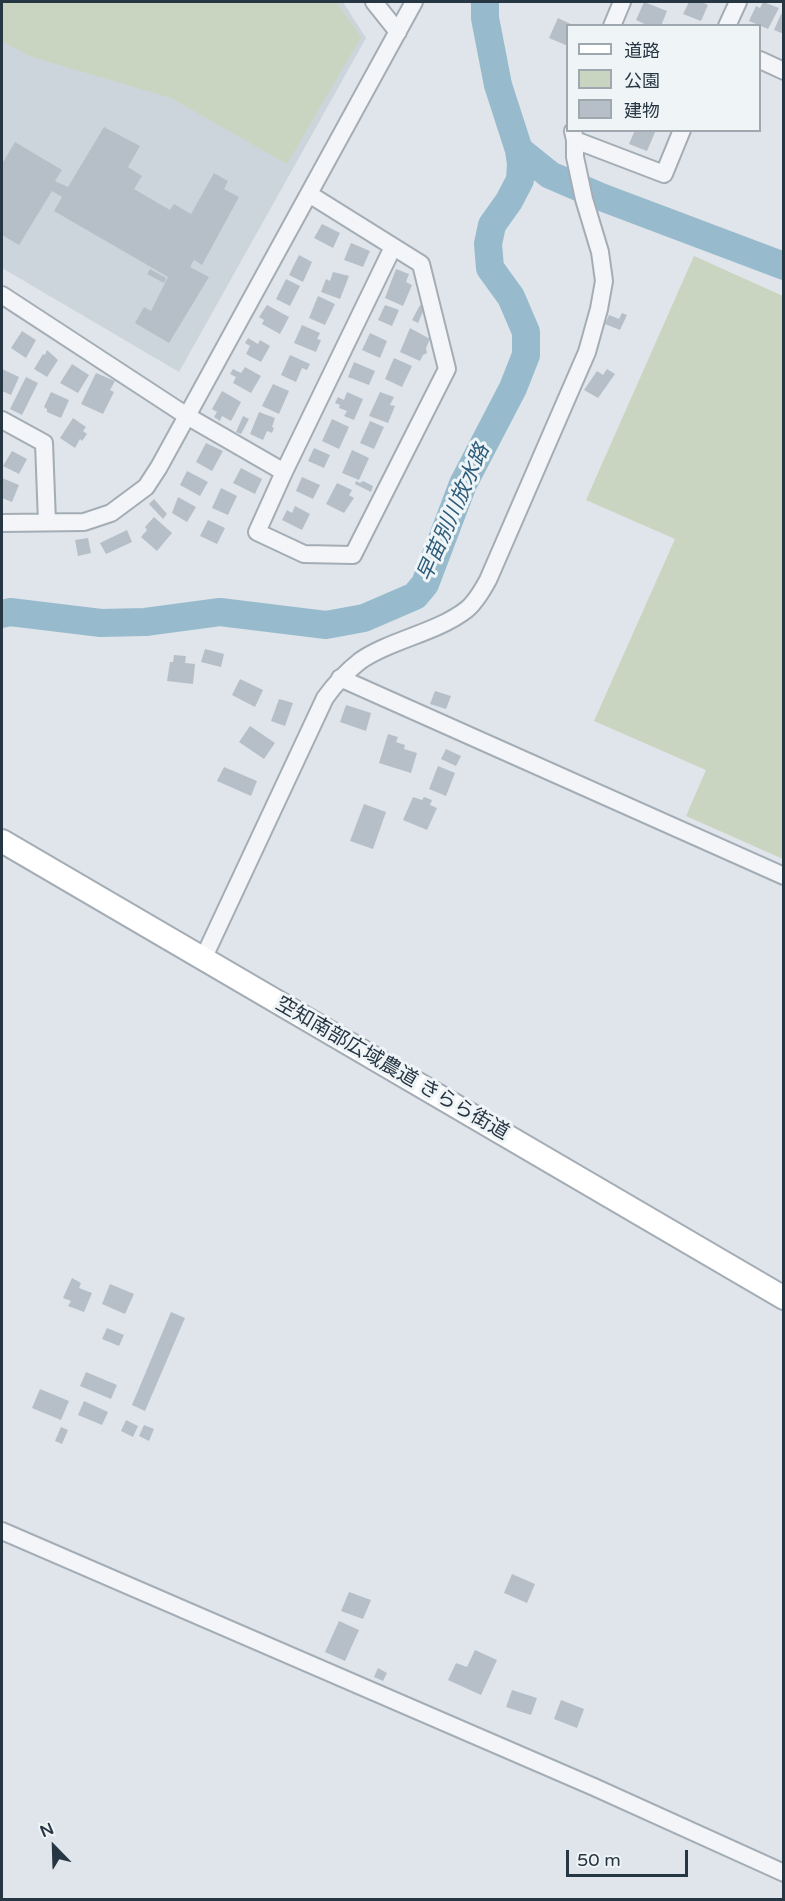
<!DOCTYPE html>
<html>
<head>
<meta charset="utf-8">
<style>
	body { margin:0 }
	#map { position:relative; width:785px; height:1901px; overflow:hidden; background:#dfe5ea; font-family:"Varela Round","Noto Sans JP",sans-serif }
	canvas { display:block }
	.frame { position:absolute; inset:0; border:3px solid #273643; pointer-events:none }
	.legend { position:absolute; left:566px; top:24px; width:195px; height:108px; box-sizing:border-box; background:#eff4f7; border:2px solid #9fa8af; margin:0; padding:8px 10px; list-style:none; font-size:18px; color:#273643 }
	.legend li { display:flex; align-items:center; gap:12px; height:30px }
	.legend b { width:30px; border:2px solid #9fa8af }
	.north { position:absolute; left:24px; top:1817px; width:60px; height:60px; -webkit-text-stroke:4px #eff4f7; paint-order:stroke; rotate:337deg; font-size:16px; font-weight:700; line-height:24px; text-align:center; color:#273643 }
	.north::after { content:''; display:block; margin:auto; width:21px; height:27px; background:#273643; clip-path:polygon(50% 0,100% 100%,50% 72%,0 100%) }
	.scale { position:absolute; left:566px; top:1850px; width:122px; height:27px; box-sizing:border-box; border:3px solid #273643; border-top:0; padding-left:8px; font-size:18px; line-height:21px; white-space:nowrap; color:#273643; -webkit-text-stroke:4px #eff4f7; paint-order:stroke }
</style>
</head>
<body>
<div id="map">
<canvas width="785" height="1901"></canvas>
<div class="frame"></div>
<ul class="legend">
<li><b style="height:8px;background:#fff"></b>道路</li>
<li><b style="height:16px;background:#c9d5c0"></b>公園</li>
<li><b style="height:16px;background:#b6bfc8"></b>建物</li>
</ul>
<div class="north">N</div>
<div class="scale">50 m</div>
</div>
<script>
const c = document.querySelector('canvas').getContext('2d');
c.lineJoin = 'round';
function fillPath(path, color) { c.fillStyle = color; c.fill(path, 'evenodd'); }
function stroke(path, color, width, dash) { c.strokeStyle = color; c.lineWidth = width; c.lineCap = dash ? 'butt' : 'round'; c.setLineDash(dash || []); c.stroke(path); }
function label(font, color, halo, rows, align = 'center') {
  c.font = font + ' "Varela Round","Noto Sans JP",sans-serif'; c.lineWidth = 6; c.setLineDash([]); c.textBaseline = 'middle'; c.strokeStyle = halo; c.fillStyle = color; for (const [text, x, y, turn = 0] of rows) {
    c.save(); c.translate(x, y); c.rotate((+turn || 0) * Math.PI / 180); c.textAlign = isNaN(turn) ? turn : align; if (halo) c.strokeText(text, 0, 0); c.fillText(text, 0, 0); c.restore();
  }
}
const built = new Path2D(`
	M2,2h341l23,36 -187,334 -177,-104z`);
const green = new Path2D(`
	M2,2h334l25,35 -74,127 -116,-66 -142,-42 -27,-15z
	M694,256l89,40v563l-97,-43 20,-46 -112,-49 81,-182 -89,-39z`);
const river = new Path2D(`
	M519,150l31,25 51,22 183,69
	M2,614l8,-2 91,11 44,-1 75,-10 106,13 38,-7 51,-22 10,-12 38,-100 50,-96 13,-33v-23l-15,-35 -21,-29 -2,-24 4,-19 17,-24 11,-21 1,-16 -2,-14 -21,-65 -13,-67v-16`);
const building = new Path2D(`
	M644,2l23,9 -6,15h-12l-13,-6z
	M689,2h13l6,3 -7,16 -18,-7z
	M763,2l16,6 -11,21 -19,-8 7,-15 4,2z
	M781,14l3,1v19l-10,-4z
	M558,18l17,8h-7v20l-19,-8z
	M104,127l36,19 -12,21 14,9 -8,13 36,21 4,-6 17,10 23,-41 14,8 -4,8 15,8 -37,68 -8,-5 -4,7 19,10 -40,66 -34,-20 9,-16 7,4 17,-34 -114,-66 8,-14 -10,-6 -33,54 -17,-10v-71l13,-22 47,28 -7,11 13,6z
	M635,130h21l-9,21 -18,-7z
	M322,224l18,9 -7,15 -19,-10z
	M351,243l19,8 -7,16 -19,-7z
	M299,255l13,7 -9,20 -14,-7z
	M150,269l16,9 -2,5 -17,-9z
	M396,269l13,5 -3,8 6,3 -9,21 -18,-8z
	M333,272l16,4 -9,23 -19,-7 5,-13 4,2z
	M286,279l14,7 -10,20 -14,-7z
	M318,296l17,8 -10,21 -16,-7z
	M267,305l22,12 -9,17 -18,-10 2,-4 -5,-3z
	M385,305l14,5 -7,16 -14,-6z
	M420,305l5,2 -7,16 -6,-3z
	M622,313l5,2 -7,15 -15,-6 4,-9 10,4z
	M302,325l18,8 -3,6 4,1 -5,12 -22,-9z
	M410,328l20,11 -4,9 1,5 -4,2 -3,6 -20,-9z
	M22,331l14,9 -10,18 -15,-10z
	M370,333l17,8 -7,17 -18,-8z
	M248,338l10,6 2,-4 10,6 -9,16 -15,-8 4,-8 -5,-3z
	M47,350l11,10 -11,17 -13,-8 9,-15 2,1z
	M290,355l20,9 -3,6 -5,-2 -6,14 -15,-7z
	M394,358l18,8 -10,21 -17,-8z
	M354,362l21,9 -6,14 -21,-8z
	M72,364l17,11 -11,18 -18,-10z
	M245,367l16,9 -10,17 -18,-10 3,-6 -6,-3 3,-5 8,4z
	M2,369l17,8 -8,18 -9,-4z
	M607,369l8,5 -17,24 -14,-8 13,-19 6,4z
	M96,373l19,8 -5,9 4,2 -11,22 -22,-10z
	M26,377l12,6 -16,32 -12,-6z
	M273,384l16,7 -10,23 -17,-8z
	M222,391l19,11 -10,19 -9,-5 -2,5 -6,-4 3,-5 -5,-3z
	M51,392l18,8 -8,18 -14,-6v-3l-3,-2z
	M347,392l16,7 -9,21 -10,-4 3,-5 -8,-3 1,-3 -5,-2 3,-6 6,3z
	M380,392l14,5 -4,8 5,1 -7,17 -19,-7z
	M259,412l16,6 -3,9 2,1 -2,5 -5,-2 -4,9 -13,-6z
	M243,416l6,3 -8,15 -5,-2z
	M73,418l13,9 -3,4 4,3 -5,7 -2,-2 -5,9 -15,-10z
	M332,419l17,8 -10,22 -17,-8z
	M370,421l14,6 -10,22 -14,-6z
	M206,443l17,8 -11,20 -16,-9z
	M314,448l16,7 -6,13 -16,-7z
	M352,450l17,8 -10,22 -17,-7z
	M12,451l15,8 -8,15 -16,-8z
	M241,468l21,11 -7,15 -22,-11z
	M187,471l21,11 -8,14 -20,-11z
	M302,477l18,8 -7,14 -17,-8z
	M2,478l17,7 -7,17 -10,-4z
	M356,481l4,2 3,-2 10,5 -2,6 -16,-8z
	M337,483l15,7 -3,5 5,3 -10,15 -18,-9z
	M221,488l16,8 -9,19 -16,-7z
	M178,497l18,10 -9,15 -15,-9z
	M154,499l13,15 -4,5 -14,-15z
	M295,506l15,8 -8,16 -20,-10 5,-10 5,3z
	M154,517l18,16 -15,18 -16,-14 6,-7 -2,-3z
	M208,520l17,8 -8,16 -17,-8z
	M127,530l5,12 -26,12 -6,-11z
	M88,538l3,15 -13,3 -3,-16z
	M205,649l19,5 -3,13 -20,-5z
	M174,655l12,1 -1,7 10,1 -2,20 -26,-3 3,-19h3z
	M240,679l23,11 -8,17 -23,-12z
	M435,691l16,5 -5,13 -16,-5z
	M279,699l14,4 -8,23 -14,-5z
	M346,705l25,8 -5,18 -26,-9z
	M250,726l25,17 -11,16 -25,-17z
	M388,734l10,3 -2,5 9,3 -1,4 13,4 -6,20 -32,-10z
	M446,749l15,7 -5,10 -15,-7z
	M438,766l17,7 -9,23 -17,-7z
	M224,767l33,14 -6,15 -34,-15z
	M413,797l9,3 2,-3 8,3 -2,5 7,3 -10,22 -24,-10z
	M364,804l22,8 -13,37 -23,-8z
	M72,1278l9,5 -2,5 13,5 -8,19 -16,-6 3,-5 -8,-3z
	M110,1284l24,10 -9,20 -23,-10z
	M171,1312l14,6 -40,93 -13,-6z
	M107,1328l17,7 -5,11 -17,-7z
	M86,1372l31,13 -6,14 -31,-13z
	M40,1389l29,12 -8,19 -29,-12z
	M84,1401l24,11 -6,13 -24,-10z
	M126,1420l12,6 -5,11 -12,-6z
	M144,1425l10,4 -5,12 -10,-5z
	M61,1427l7,3 -6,14 -7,-3z
	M512,1574l23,10 -8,19 -23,-10z
	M349,1592l22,8 -8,19 -22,-8z
	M339,1621l20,9 -14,31 -20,-9z
	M475,1650l22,10 -16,35 -33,-15 8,-17 11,4z
	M378,1668l9,5 -4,8 -9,-4z
	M512,1690l25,8 -6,17 -25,-8z
	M561,1700l23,9 -7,19 -23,-9z`);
const street = new Path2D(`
	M374,2l24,30
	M612,26l10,-24
	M727,26l11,-24
	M760,60l24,11
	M573,131l2,9 89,34 18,-44
	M309,194l112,70 26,105 -94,186 -49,-1 -47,-22 27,-60 109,-225
	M2,295l185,121 97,56
	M2,420l42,23 3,79
	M2,523l82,-1 27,-9 35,-26 13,-20 255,-465
	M340,678l444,198
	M203,959l122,-261c10,-14 21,-26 35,-37 30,-21 76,-28 106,-51 9,-7 16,-19 22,-30l99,-228 12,-43 5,-28 -4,-29 -16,-53 -9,-42v-17
	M2,1531l592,256 190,86`);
const secondary = new Path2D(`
	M2,841l782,457`);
const streetNames = [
	["空知南部広域農道 きらら街道",392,1069,30]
];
const waterNames = [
	["早苗別川放水路",454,513,-66]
];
fillPath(built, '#cdd5dc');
fillPath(green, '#c9d5c0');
stroke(river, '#97bbcd', 28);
fillPath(building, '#b6bfc8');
stroke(street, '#a4adb5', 20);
stroke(secondary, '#a4adb5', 26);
stroke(street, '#f3f5f8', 16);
stroke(secondary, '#fff', 22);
label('20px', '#273643', '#eff4f7', streetNames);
label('italic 21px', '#2d5d7b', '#eff4f7', waterNames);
</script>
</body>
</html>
